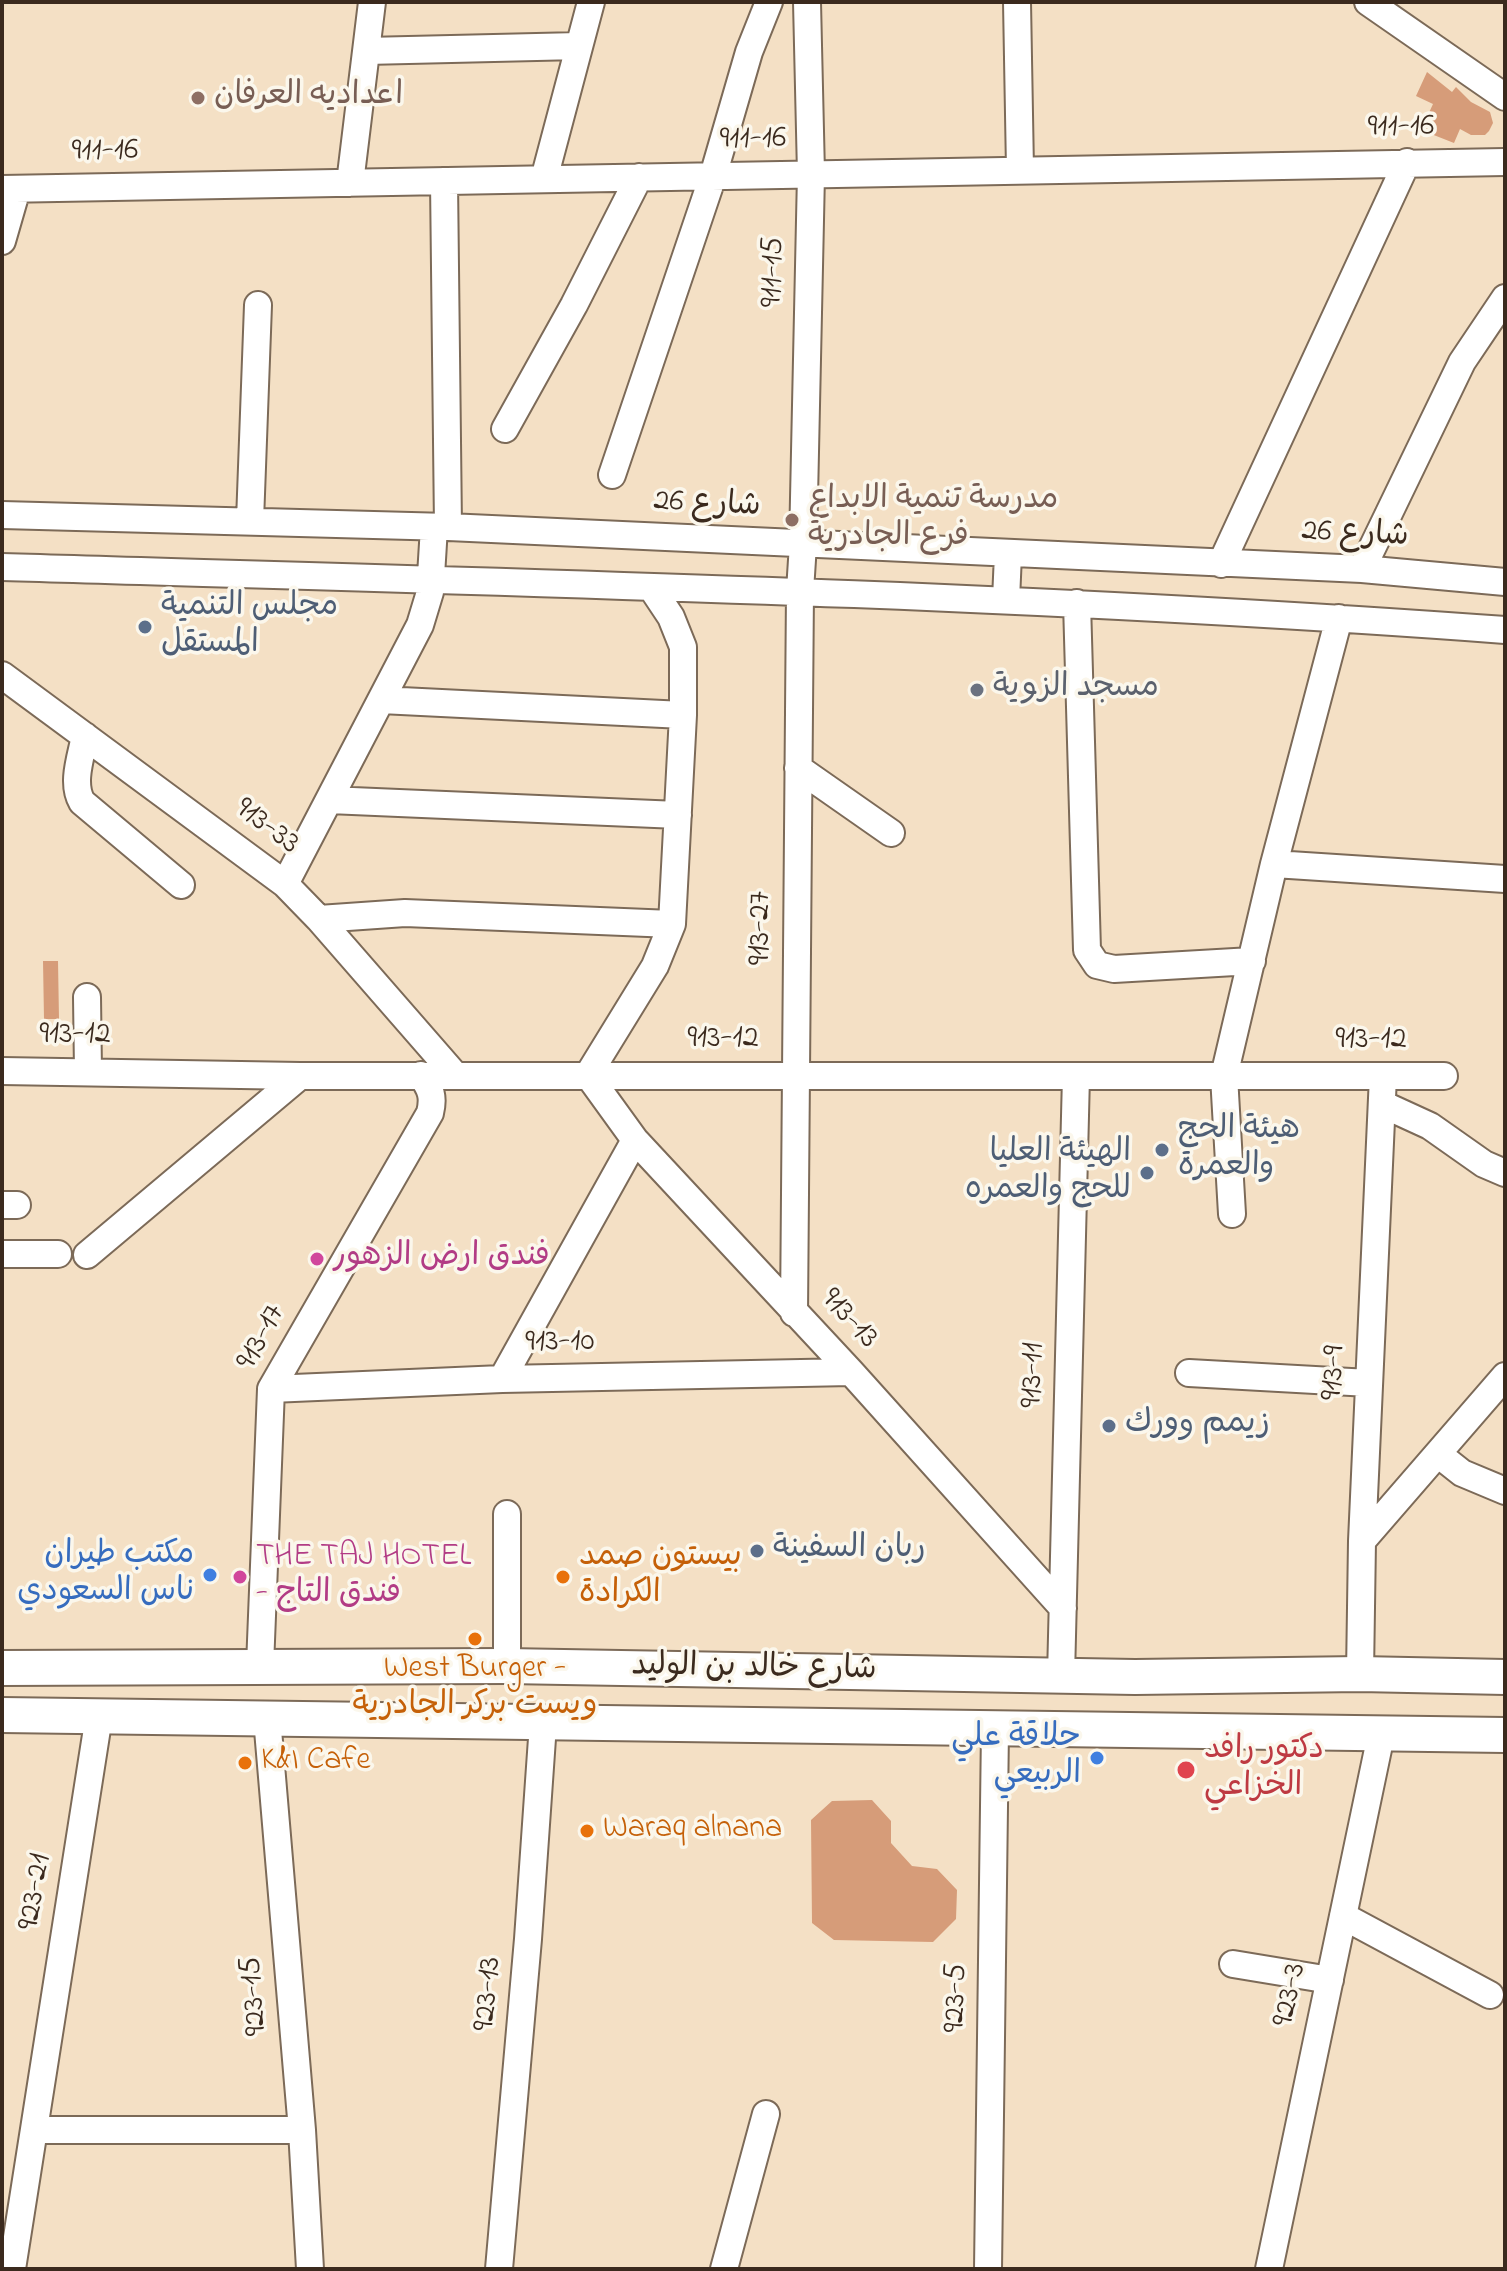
<!DOCTYPE html>
<html>
<head>
<meta charset="utf-8">
<style>
	body { margin:0 }
	#map { position:relative; width:1507px; height:2271px; overflow:hidden; background:#f4e0c5; font-family:"Indie Flower",sans-serif }
	canvas { display:block }
	.frame { position:absolute; inset:0; border:4px solid #3b2a1e; pointer-events:none }
</style>
</head>
<body>
<div id="map">
<canvas width="1507" height="2271"></canvas>
<div class="frame"></div>
</div>
<script>
const c = document.querySelector('canvas').getContext('2d');
c.lineJoin = 'round';
function fillPath(path, color) { c.fillStyle = color; c.fill(path, 'evenodd'); }
function stroke(path, color, width, dash) { c.strokeStyle = color; c.lineWidth = width; c.lineCap = dash ? 'butt' : 'round'; c.setLineDash(dash || []); c.stroke(path); }
function label(font, color, halo, rows, align = 'center') {
  c.font = font + ' "Indie Flower","Playpen Sans Arabic",sans-serif'; c.lineWidth = 7; c.setLineDash([]); c.textBaseline = 'middle'; c.strokeStyle = halo; c.fillStyle = color; for (const [text, x, y, turn = 0] of rows) {
    c.save(); c.translate(x, y); c.rotate((+turn || 0) * Math.PI / 180); c.textAlign = isNaN(turn) ? turn : align; if (halo) c.strokeText(text, 0, 0); c.fillText(text, 0, 0); c.restore();
  }
}
const building = new Path2D(`
	M1427,72l25,20 4,-5 15,15 19,10 3,11 -4,8 -4,4h-14l-11,-6 -6,14 -33,-13 12,-26 -17,-8z
	M43,961h15l1,58h-15z
	M872,1800l19,21v22l21,23 25,3 20,21 -1,29 -23,23 -99,-2 -22,-17 -1,-103 21,-19z`);
const minor = new Path2D(`
	M1017,2l3,168
	M1368,2l137,95
	M366,51l213,-5
	M544,179l47,-177
	M444,181l4,346
	M350,183l22,-181
	M2,189l1503,-27
	M2,241l15,-52
	M505,429l69,-124 65,-128
	M612,475l101,-299 36,-124 20,-50
	M2,515l446,12 914,42 143,13
	M250,521l8,-216
	M1221,564l186,-402
	M2,567c501,15 1003,26 1503,63
	M1362,569l100,-207 43,-64
	M651,587l20,30 12,30v68l-11,209 -17,42 -67,109 47,65 216,232 212,236
	M1006,600l2,-46
	M1077,603l10,347 10,15 17,4 138,-8
	M2,675l283,209 34,35 136,156
	M381,700l302,15
	M85,736c-4,21 -14,47 -3,66l99,83
	M798,768l93,65
	M329,800l349,15
	M1274,864l231,15
	M285,884l135,-259 10,-33 4,-65
	M319,919l86,-6 267,11
	M87,997l1,74
	M2,1071l298,5h1144
	M1382,1104l48,22 54,38 21,9
	M2,1205h15
	M1232,1214l-8,-138 50,-212 65,-246
	M2,1254h56
	M87,1255l213,-179
	M794,1313l6,-722 3,-47 8,-370 -4,-172
	M1189,1373l180,10
	M502,1379l133,-239
	M271,1389l231,-10 349,-7
	M1438,1454l24,19 43,18
	M507,1514v152
	M1362,1541l143,-165
	M260,1666l11,-277 159,-276c4,-16 1,-24 -9,-38
	M1360,1674l2,-133 21,-465
	M1061,1676l15,-600
	M267,1718l35,412 8,139
	M1343,1916l147,79
	M1233,1964l97,16
	M34,2130h268
	M12,2269l87,-553
	M499,2269l29,-330 15,-215
	M724,2269l42,-155
	M988,2269l7,-540
	M1269,2269l112,-534`);
const major = new Path2D(`
	M2,1668l505,-2 628,11 225,-3 145,3
	M2,1715l1503,20`);
const markers = [
	[198,98,8,"#8d6e63"],
	[792,520,8,"#8d6e63"],
	[145,627,8,"#5c6f8a"],
	[977,690,8,"#6b7280"],
	[1162,1150,8,"#5c6f8a"],
	[1147,1173,8,"#5c6f8a"],
	[317,1259,8,"#d1479c"],
	[1109,1426,8,"#5c6f8a"],
	[757,1551,8,"#5c6f8a"],
	[210,1575,8,"#3f7fe0"],
	[240,1577,8,"#d1479c"],
	[563,1577,8,"#e8710a"],
	[475,1639,8,"#e8710a"],
	[1097,1758,8,"#3f7fe0"],
	[245,1763,8,"#e8710a"],
	[1186,1770,10,"#e0444e"],
	[587,1831,8,"#e8710a"]
];
const educationNames = [
	["اعداديه العرفان",214,98],
	["مدرسة تنمية الابداع",808,502],
	["فرع الجادرية",808,539]
];
const streetNames = [
	["911-16",1401,129,-1],
	["911-16",753,141,-1],
	["911-16",105,153,-1],
	["911-15",775,272,-89],
	["شارع 26",707,506,3],
	["شارع 26",1355,536,3],
	["913-33",266,828,37],
	["913-27",763,928,-90],
	["913-12",75,1037],
	["913-12",723,1041],
	["913-12",1371,1042],
	["913-13",848,1320,47],
	["913-17",263,1338,-62],
	["913-10",560,1344,-1],
	["913-9",1336,1373,-87],
	["913-11",1035,1375,-89],
	["شارع خالد بن الوليد",754,1670,1],
	["923-21",37,1892,-81],
	["923-13",490,1994,-85],
	["923-3",1292,1995,-78],
	["923-15",256,1996,-95],
	["923-5",958,1998,-89]
];
const serviceNames = [
	["مجلس التنمية",161,609],
	["المستقل",161,646],
	["هيئة الحج",1178,1132],
	["والعمرة",1178,1169],
	["الهيئة العليا",1131,1155,"right"],
	["للحج والعمره",1131,1192,"right"],
	["زيمم وورك",1125,1426],
	["ربان السفينة",773,1551]
];
const worshipNames = [
	["مسجد الزوية",993,690]
];
const hotelNames = [
	["فندق ارض الزهور",333,1259],
	["THE TAJ HOTEL",256,1559],
	["- فندق التاج",256,1596]
];
const shopNames = [
	["مكتب طيران",194,1557],
	["ناس السعودي",194,1594],
	["حلاقة علي",1081,1740],
	["الربيعي",1081,1777]
];
const foodNames = [
	["بيستون صمد",579,1559],
	["الكرادة",579,1596],
	["West Burger -",475,1671,"center"],
	["ويست بركر الجادرية",475,1708,"center"],
	["K&I Cafe",261,1763],
	["Waraq alnana",603,1831]
];
const healthNames = [
	["دكتور رافد",1204,1752],
	["الخزاعي",1204,1789]
];
fillPath(building, '#d69c79');
stroke(minor, '#7c6a58', 30);
stroke(major, '#7c6a58', 38);
stroke(minor, '#fff', 26);
stroke(major, '#fff', 34);
for (const [x, y, r, color] of markers) { const dot = new Path2D(); dot.arc(x, y, r, 0, 2 * Math.PI); c.fillStyle = color; c.fill(dot); stroke(dot, '#fbf7ec', 3); }
label('32px', '#785e54', '#fbf7ec', educationNames, 'left');
label('32px', '#3b2a1e', '#fbf7ec', streetNames);
label('32px', '#4e5e75', '#fbf7ec', serviceNames, 'left');
label('32px', '#5b616d', '#fbf7ec', worshipNames, 'left');
label('32px', '#b23c85', '#fbf7ec', hotelNames, 'left');
label('32px', '#366cbe', '#fbf7ec', shopNames, 'right');
label('32px', '#c56008', '#fbf7ec', foodNames, 'left');
label('32px', '#be3a42', '#fbf7ec', healthNames, 'left');
</script>
</body>
</html>
